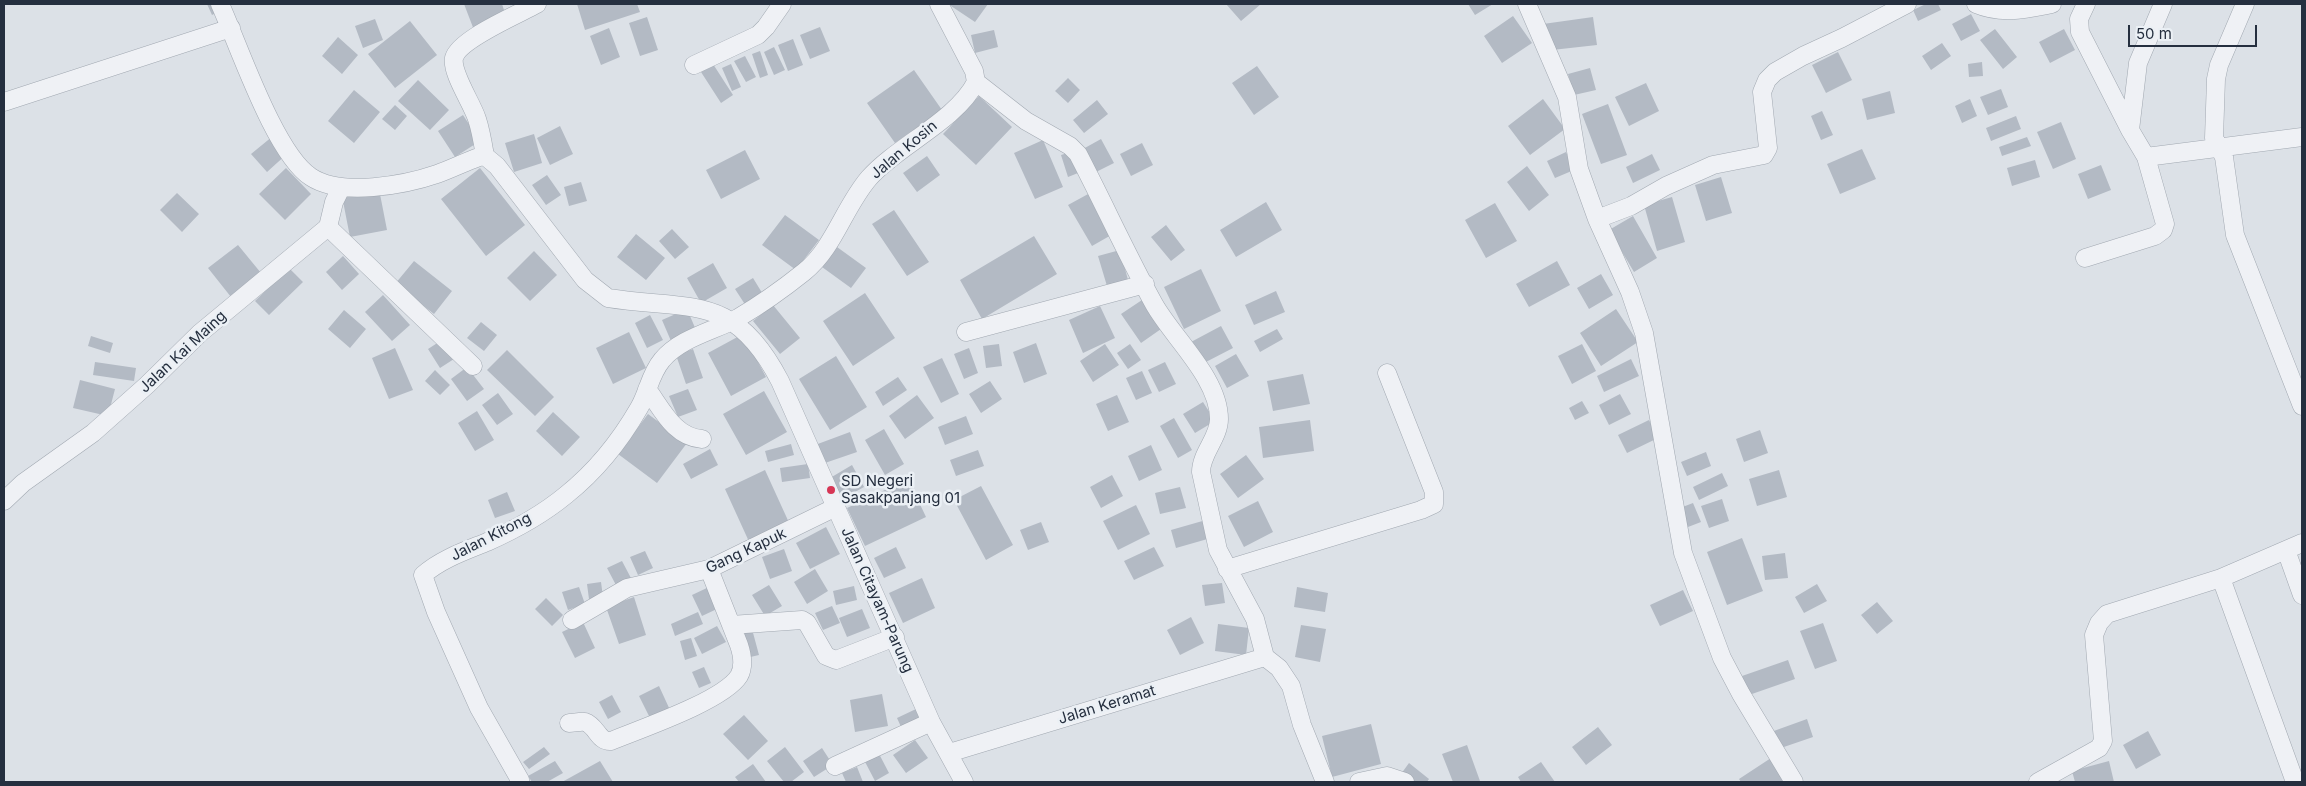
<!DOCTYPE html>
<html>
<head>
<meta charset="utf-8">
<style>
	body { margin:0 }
	#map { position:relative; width:2306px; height:786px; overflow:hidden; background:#dce1e7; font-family:Inter,sans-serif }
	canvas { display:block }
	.frame { position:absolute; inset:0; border:5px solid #252f3f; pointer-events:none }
	.scale { position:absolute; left:2128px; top:25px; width:129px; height:22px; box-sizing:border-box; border:2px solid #252f3f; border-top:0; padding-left:6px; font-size:15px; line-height:18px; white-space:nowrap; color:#252f3f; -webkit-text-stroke:4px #ebf0f5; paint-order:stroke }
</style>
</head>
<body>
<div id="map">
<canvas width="2306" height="786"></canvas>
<div class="frame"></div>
<div class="scale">50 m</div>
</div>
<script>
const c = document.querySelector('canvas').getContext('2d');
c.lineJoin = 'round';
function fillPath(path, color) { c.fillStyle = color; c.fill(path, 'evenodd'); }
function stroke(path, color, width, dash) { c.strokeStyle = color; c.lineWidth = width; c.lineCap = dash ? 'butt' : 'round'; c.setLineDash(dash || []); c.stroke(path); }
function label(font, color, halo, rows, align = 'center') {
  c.font = font + ' Inter,sans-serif'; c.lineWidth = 5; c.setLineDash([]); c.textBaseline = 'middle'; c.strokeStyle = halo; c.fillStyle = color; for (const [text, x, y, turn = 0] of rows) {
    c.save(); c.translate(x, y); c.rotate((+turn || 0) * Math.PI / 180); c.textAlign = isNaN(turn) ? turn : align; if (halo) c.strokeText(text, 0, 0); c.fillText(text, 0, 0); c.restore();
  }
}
const building = new Path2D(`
	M207,4h12l3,6 -10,5z
	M464,4h38l5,15 -33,11z
	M577,4h60l3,8 -55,18z
	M948,4h40l-13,18z
	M1226,4h35l-20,17z
	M1468,4h25l-18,11z
	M1926,4h12l3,6 -23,11 -5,-11z
	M1971,14l9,17 -19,10 -9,-17z
	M1513,16l19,27 -30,20 -18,-27z
	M647,17l11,33 -18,6 -11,-33z
	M1593,17l4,28 -45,5 -9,-26z
	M375,19l8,21 -20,8 -8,-22z
	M410,21l27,34 -42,33 -27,-34z
	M820,27l10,24 -20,8 -10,-24z
	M609,28l11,29 -19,8 -11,-29z
	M1995,29l22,28 -14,12 -23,-29z
	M2064,29l11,21 -25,13 -11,-21z
	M994,30l4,17 -23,6 -4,-18z
	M338,37l20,18 -16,19 -20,-18z
	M793,39l10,26 -15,6 -10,-26z
	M1942,43l9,13 -20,14 -9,-14z
	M774,47l11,23 -11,5 -10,-23z
	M760,51l8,24 -8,3 -8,-24z
	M1838,52l14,28 -26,13 -14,-28z
	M745,56l11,21 -10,5 -12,-21z
	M1982,62l1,14 -14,1 -1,-13z
	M713,64l20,31 -12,8 -20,-31z
	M731,64l10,23 -9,4 -10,-23z
	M1257,66l22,31 -25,18 -22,-32z
	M1590,68l6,22 -22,5 -6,-21z
	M914,70l28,40 -47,33 -28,-40z
	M1068,78l12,12 -12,13 -13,-12z
	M418,80l31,30 -19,20 -32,-29z
	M1646,83l13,28 -30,15 -14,-29z
	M2001,89l7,18 -20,8 -8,-18z
	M354,90l26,22 -26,31 -26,-22z
	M1890,91l5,22 -28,7 -5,-21z
	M979,96l33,31 -36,38 -33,-31z
	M1543,99l22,30 -35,26 -22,-29z
	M1970,99l7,17 -15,7 -7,-17z
	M1097,100l11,14 -24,19 -11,-13z
	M1608,104l19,51 -26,9 -19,-50z
	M395,105l12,11 -12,14 -13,-11z
	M1822,111l11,24 -12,5 -10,-24z
	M463,115l17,26 -25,16 -17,-26z
	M2016,116l5,13 -30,12 -5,-13z
	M2061,122l15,37 -23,10 -16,-37z
	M560,126l13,28 -23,11 -13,-27z
	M534,134l8,29 -28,9 -9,-29z
	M273,136l15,17 -21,19 -16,-18z
	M2027,137l4,9 -29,10 -3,-9z
	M1101,139l13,24 -18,9 -13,-23z
	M1043,140l20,47 -28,12 -21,-46z
	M1142,143l11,22 -22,11 -11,-22z
	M1862,149l14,30 -36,15 -13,-30z
	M745,150l15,29 -39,20 -15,-29z
	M1071,152l7,21 -10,4 -7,-22z
	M1566,152l8,18 -19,8 -8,-17z
	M1652,154l8,16 -27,13 -7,-16z
	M927,156l13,19 -23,17 -14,-19z
	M2035,160l5,17 -28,9 -5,-18z
	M2101,165l10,25 -23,9 -10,-25z
	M1527,166l22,29 -20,16 -22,-29z
	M286,168l25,26 -26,26 -26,-26z
	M480,168l45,57 -39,31 -45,-57z
	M547,175l14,20 -15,10 -14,-20z
	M1721,177l11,36 -26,8 -11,-36z
	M581,182l6,19 -18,5 -5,-19z
	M379,189l8,41 -37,7 -8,-41z
	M177,193l22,21 -17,18 -22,-22z
	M1090,193l23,41 -21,12 -24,-41z
	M1672,197l13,45 -28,9 -13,-46z
	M1266,202l16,28 -46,27 -16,-27z
	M1495,203l22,38 -31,17 -21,-38z
	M894,210l35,52 -22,14 -35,-52z
	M785,215l34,25 -23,30 -34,-25z
	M1633,216l24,42 -23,14 -25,-42z
	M1166,225l19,25 -14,11 -20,-24z
	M672,229l17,18 -14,12 -16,-18z
	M636,234l29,24 -19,22 -29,-23z
	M1034,236l23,38 -75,45 -22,-39z
	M238,245l23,28 -30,24 -23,-29z
	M837,247l29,21 -15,20 -29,-21z
	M1120,250l8,30 -21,6 -9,-30z
	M534,251l23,24 -27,26 -23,-23z
	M343,256l16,18 -17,16 -16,-18z
	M414,261l38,30 -18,23 -39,-30z
	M1557,261l13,24 -41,22 -13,-23z
	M713,263l14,25 -26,15 -14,-25z
	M289,268l14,14 -34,33 -14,-14z
	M1201,269l20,42 -37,18 -20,-42z
	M1601,274l12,21 -24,14 -12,-21z
	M753,278l11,18 -18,10 -11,-17z
	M1276,291l9,21 -31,13 -9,-20z
	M865,293l30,45 -42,28 -30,-45z
	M383,295l27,30 -18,16 -27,-29z
	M1142,300l19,29 -20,14 -20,-29z
	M773,305l27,33 -20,16 -27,-33z
	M1100,306l15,32 -32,15 -14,-33z
	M687,309l9,21 -25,11 -9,-21z
	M1616,309l22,33 -37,24 -21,-33z
	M344,310l22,19 -16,19 -22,-19z
	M650,315l13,25 -16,8 -12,-25z
	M481,322l16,13 -13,16 -17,-13z
	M1221,326l12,22 -31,16 -11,-22z
	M1277,329l6,10 -23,13 -6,-11z
	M629,332l17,36 -33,16 -17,-36z
	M743,334l23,43 -35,19 -23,-43z
	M91,336l22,7 -3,10 -22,-7z
	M442,340l12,19 -14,9 -12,-19z
	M1036,343l11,31 -23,9 -11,-31z
	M999,344l3,22 -16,2 -3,-22z
	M1105,344l14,21 -26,17 -13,-21z
	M1130,344l11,16 -13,9 -11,-16z
	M1582,344l14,27 -24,13 -14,-28z
	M395,348l18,42 -24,9 -17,-41z
	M969,348l9,25 -14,6 -10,-25z
	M693,349l10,29 -17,6 -10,-29z
	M507,350l47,47 -19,19 -48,-46z
	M1236,354l13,22 -22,12 -12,-22z
	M836,356l31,51 -37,23 -31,-51z
	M942,358l17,36 -18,9 -18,-36z
	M1631,359l8,17 -35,16 -7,-16z
	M95,362l41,6 -2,13 -41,-6z
	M1165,362l11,22 -17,8 -11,-22z
	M467,367l17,22 -17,12 -16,-22z
	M435,370l15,15 -10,10 -15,-14z
	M1142,371l10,22 -16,7 -10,-22z
	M1303,374l7,30 -37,7 -6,-30z
	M898,377l9,13 -24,16 -8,-14z
	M80,380l35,9 -7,27 -35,-8z
	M990,381l12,18 -21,14 -12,-19z
	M688,389l9,21 -19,7 -9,-21z
	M764,391l23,41 -41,23 -23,-41z
	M498,393l15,21 -16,11 -15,-20z
	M1620,394l11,20 -22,11 -10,-20z
	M917,395l17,23 -29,21 -16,-23z
	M1117,395l12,27 -21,9 -12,-27z
	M1582,401l7,12 -14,7 -6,-12z
	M1203,402l12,19 -20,12 -12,-19z
	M477,411l17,29 -19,11 -17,-28z
	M553,412l27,25 -18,19 -26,-25z
	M648,414l39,29 -30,40 -39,-29z
	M966,416l7,18 -28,11 -7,-18z
	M1174,418l18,32 -14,8 -18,-32z
	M1310,420l4,31 -51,7 -4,-31z
	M1649,420l9,18 -31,15 -9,-18z
	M884,429l20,35 -19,11 -20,-35z
	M1760,430l8,23 -24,9 -8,-23z
	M850,432l7,20 -35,12 -7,-19z
	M791,444l3,11 -26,7 -3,-11z
	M1151,445l11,25 -23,11 -11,-25z
	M710,449l8,16 -27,14 -8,-15z
	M978,450l6,16 -28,10 -6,-16z
	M1706,452l5,14 -24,10 -6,-14z
	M1246,455l18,24 -26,19 -18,-24z
	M808,464l2,14 -28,4 -2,-14z
	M852,465l12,22 -27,15 -12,-21z
	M765,470l26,57 -40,19 -26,-57z
	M1779,470l8,27 -30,9 -8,-27z
	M1722,473l6,13 -29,14 -6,-13z
	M1112,475l11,21 -22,12 -11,-21z
	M908,479l18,38 -61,29 -18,-38z
	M981,486l32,59 -27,15 -32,-60z
	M1180,487l6,21 -26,6 -5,-21z
	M507,492l8,19 -20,7 -7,-18z
	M1722,499l7,22 -20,7 -8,-22z
	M1258,501l15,31 -29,15 -16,-31z
	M1693,503l8,19 -13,5 -8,-19z
	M1136,505l14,29 -32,16 -15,-29z
	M1206,520l5,18 -35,10 -5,-18z
	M1041,522l8,20 -21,8 -8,-20z
	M826,527l14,27 -30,15 -14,-26z
	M1742,538l21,53 -36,14 -20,-53z
	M896,547l10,21 -22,10 -10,-20z
	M1154,547l10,19 -30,14 -10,-19z
	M784,549l8,22 -22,8 -8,-22z
	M645,551l8,17 -15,7 -8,-18z
	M1785,553l3,25 -23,2 -3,-24z
	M622,561l10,19 -15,7 -10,-19z
	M815,569l13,22 -21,13 -13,-22z
	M922,578l13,30 -32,15 -14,-30z
	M601,582l2,15 -14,2 -2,-15z
	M1222,583l3,20 -20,3 -3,-21z
	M1817,584l10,17 -23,12 -9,-16z
	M769,585l13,21 -17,10 -13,-21z
	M854,586l3,14 -21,5 -3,-14z
	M579,587l6,17 -17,6 -6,-18z
	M709,587l10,21 -17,8 -10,-21z
	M1297,587l31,6 -3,19 -31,-5z
	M1683,590l10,21 -33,15 -10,-21z
	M634,597l12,38 -27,9 -13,-37z
	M546,598l17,17 -11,11 -17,-17z
	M1877,602l16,19 -16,13 -16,-19z
	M832,606l8,17 -17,7 -8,-17z
	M862,609l8,19 -23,9 -8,-19z
	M698,612l5,12 -28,12 -4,-12z
	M1191,617l13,26 -24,12 -13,-25z
	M583,622l12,26 -20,10 -13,-26z
	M1823,623l14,38 -22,8 -15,-38z
	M1218,624l31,4 -3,27 -31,-4z
	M1301,625l25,4 -6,33 -25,-5z
	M717,626l9,16 -24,12 -8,-16z
	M752,629l7,26 -13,3 -6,-26z
	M691,638l6,18 -12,4 -5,-19z
	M1788,660l7,19 -46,16 -7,-19z
	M704,667l7,16 -12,5 -7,-16z
	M659,686l11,24 -19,10 -12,-24z
	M882,694l6,32 -33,6 -5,-32z
	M612,695l9,17 -13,7 -9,-17z
	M916,709l5,12 -19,8 -5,-11z
	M744,715l24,26 -20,19 -25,-26z
	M1807,719l6,18 -35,12 -7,-17z
	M1371,724l10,40 -49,13 -10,-41z
	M1598,727l14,18 -26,20 -14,-18z
	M2148,731l13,24 -25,14 -13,-24z
	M915,740l13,18 -22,15 -13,-18z
	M1467,745l13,36 -27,1 -11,-28z
	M544,747l6,7 -21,15 -6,-7z
	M785,747l19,25 -13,10h-7l-17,-21z
	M822,748l11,17 -19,12 -11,-16z
	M877,750l12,23 -14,8 -12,-23z
	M1771,758l14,23 -44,1 -2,-3z
	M555,761l8,12 -16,9h-15l-4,-6z
	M600,761l13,21h-51z
	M2109,761l5,21h-39l-3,-11z
	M1541,762l14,20h-34l-3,-5z
	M1409,763l20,16 -2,3h-16l-10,-8z
	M753,764l13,18h-27l-4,-5z
	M857,767l6,15h-17l-4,-9z`);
const minor = new Path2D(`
	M220,4c19,42 55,150 91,173 30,20 94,8 126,-3 14,-5 28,-12 42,-17l6,-1 12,10 88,114 23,18c83,13 126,-6 172,83l151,341 33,60
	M1527,4l40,93 12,72 18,50 33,73 14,41 39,220 39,105 19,36 53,88
	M1976,4c26,11 50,5 76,0
	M2245,4l-26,61 -3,14 -2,59 10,19 11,78 67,171
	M694,65l64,-30 8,-8 16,-23
	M976,82l50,39 44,25 8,8c26,50 49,101 76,150 19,34 65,74 65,115 0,19 -18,34 -18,53l17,78 37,69 10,38 14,11 12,18 11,39 23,57
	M4,102l227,-74
	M2130,130l8,-67 25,-59
	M485,156c-2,-12 -4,-25 -8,-37 -5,-16 -26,-46 -23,-61 5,-19 65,-44 83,-54
	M2146,157l156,-20
	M1597,219l34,-13 35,-20 47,-21 51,-10 4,-7 -6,-56 5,-12 8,-8 28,-16 39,-18 65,-34
	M328,227l145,139
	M2085,258l70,-22 8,-6 2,-6 -19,-67 -16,-27 -50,-98 -1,-13 7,-15
	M966,332l179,-48
	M647,389c15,20 27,48 55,50
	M4,501l19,-18 70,-50 54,-48 53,-52 128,-106 6,-25 7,-14
	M2286,550l16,45
	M1227,569l194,-59 13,-6v-12l-47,-119
	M2221,578l74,204
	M572,620l55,-32 82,-19 127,-62
	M731,625l71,-5 5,3 19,33 10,4 59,-23
	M569,723c5,0 12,-2 16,-1 12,4 13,20 26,19 29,-12 112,-40 128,-65 5,-9 3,-22 0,-31l-30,-76
	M949,753l316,-96
	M835,766l96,-44
	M520,780l-41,-72 -43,-96 -13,-37c18,-16 42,-24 64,-33 27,-12 56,-28 79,-47 30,-24 54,-54 73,-87 9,-15 11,-34 23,-48 18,-22 52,-29 76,-42 22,-13 46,-30 66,-46 30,-24 40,-65 65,-94 28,-32 87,-57 107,-96l-2,-11 -35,-67
	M1359,782l28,-6 18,6
	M2038,782l61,-34 4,-7 -9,-106 5,-12 8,-9 114,-36 81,-35`);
const markers = [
	[831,490,5,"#d73655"]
];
const streetNames = [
	["Jalan Kosin",904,150,-40],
	["Jalan Kai Maing",183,352,-43],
	["Jalan Kitong",491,537,-27],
	["Gang Kapuk",746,551,-25],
	["Jalan Citayam-Parung",877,600,66],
	["Jalan Keramat",1107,705,-17]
];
const poiNames = [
	["SD Negeri",841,481],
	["Sasakpanjang 01",841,498]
];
fillPath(building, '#b3bac4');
stroke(minor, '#a1a8b1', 19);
stroke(minor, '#eff1f5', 18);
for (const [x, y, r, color] of markers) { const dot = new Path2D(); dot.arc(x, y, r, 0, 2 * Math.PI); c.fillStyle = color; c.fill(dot); stroke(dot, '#ebf0f5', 2); }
label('15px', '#252f3f', '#ebf0f5', streetNames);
label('15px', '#252f3f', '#ebf0f5', poiNames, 'left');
</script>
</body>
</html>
